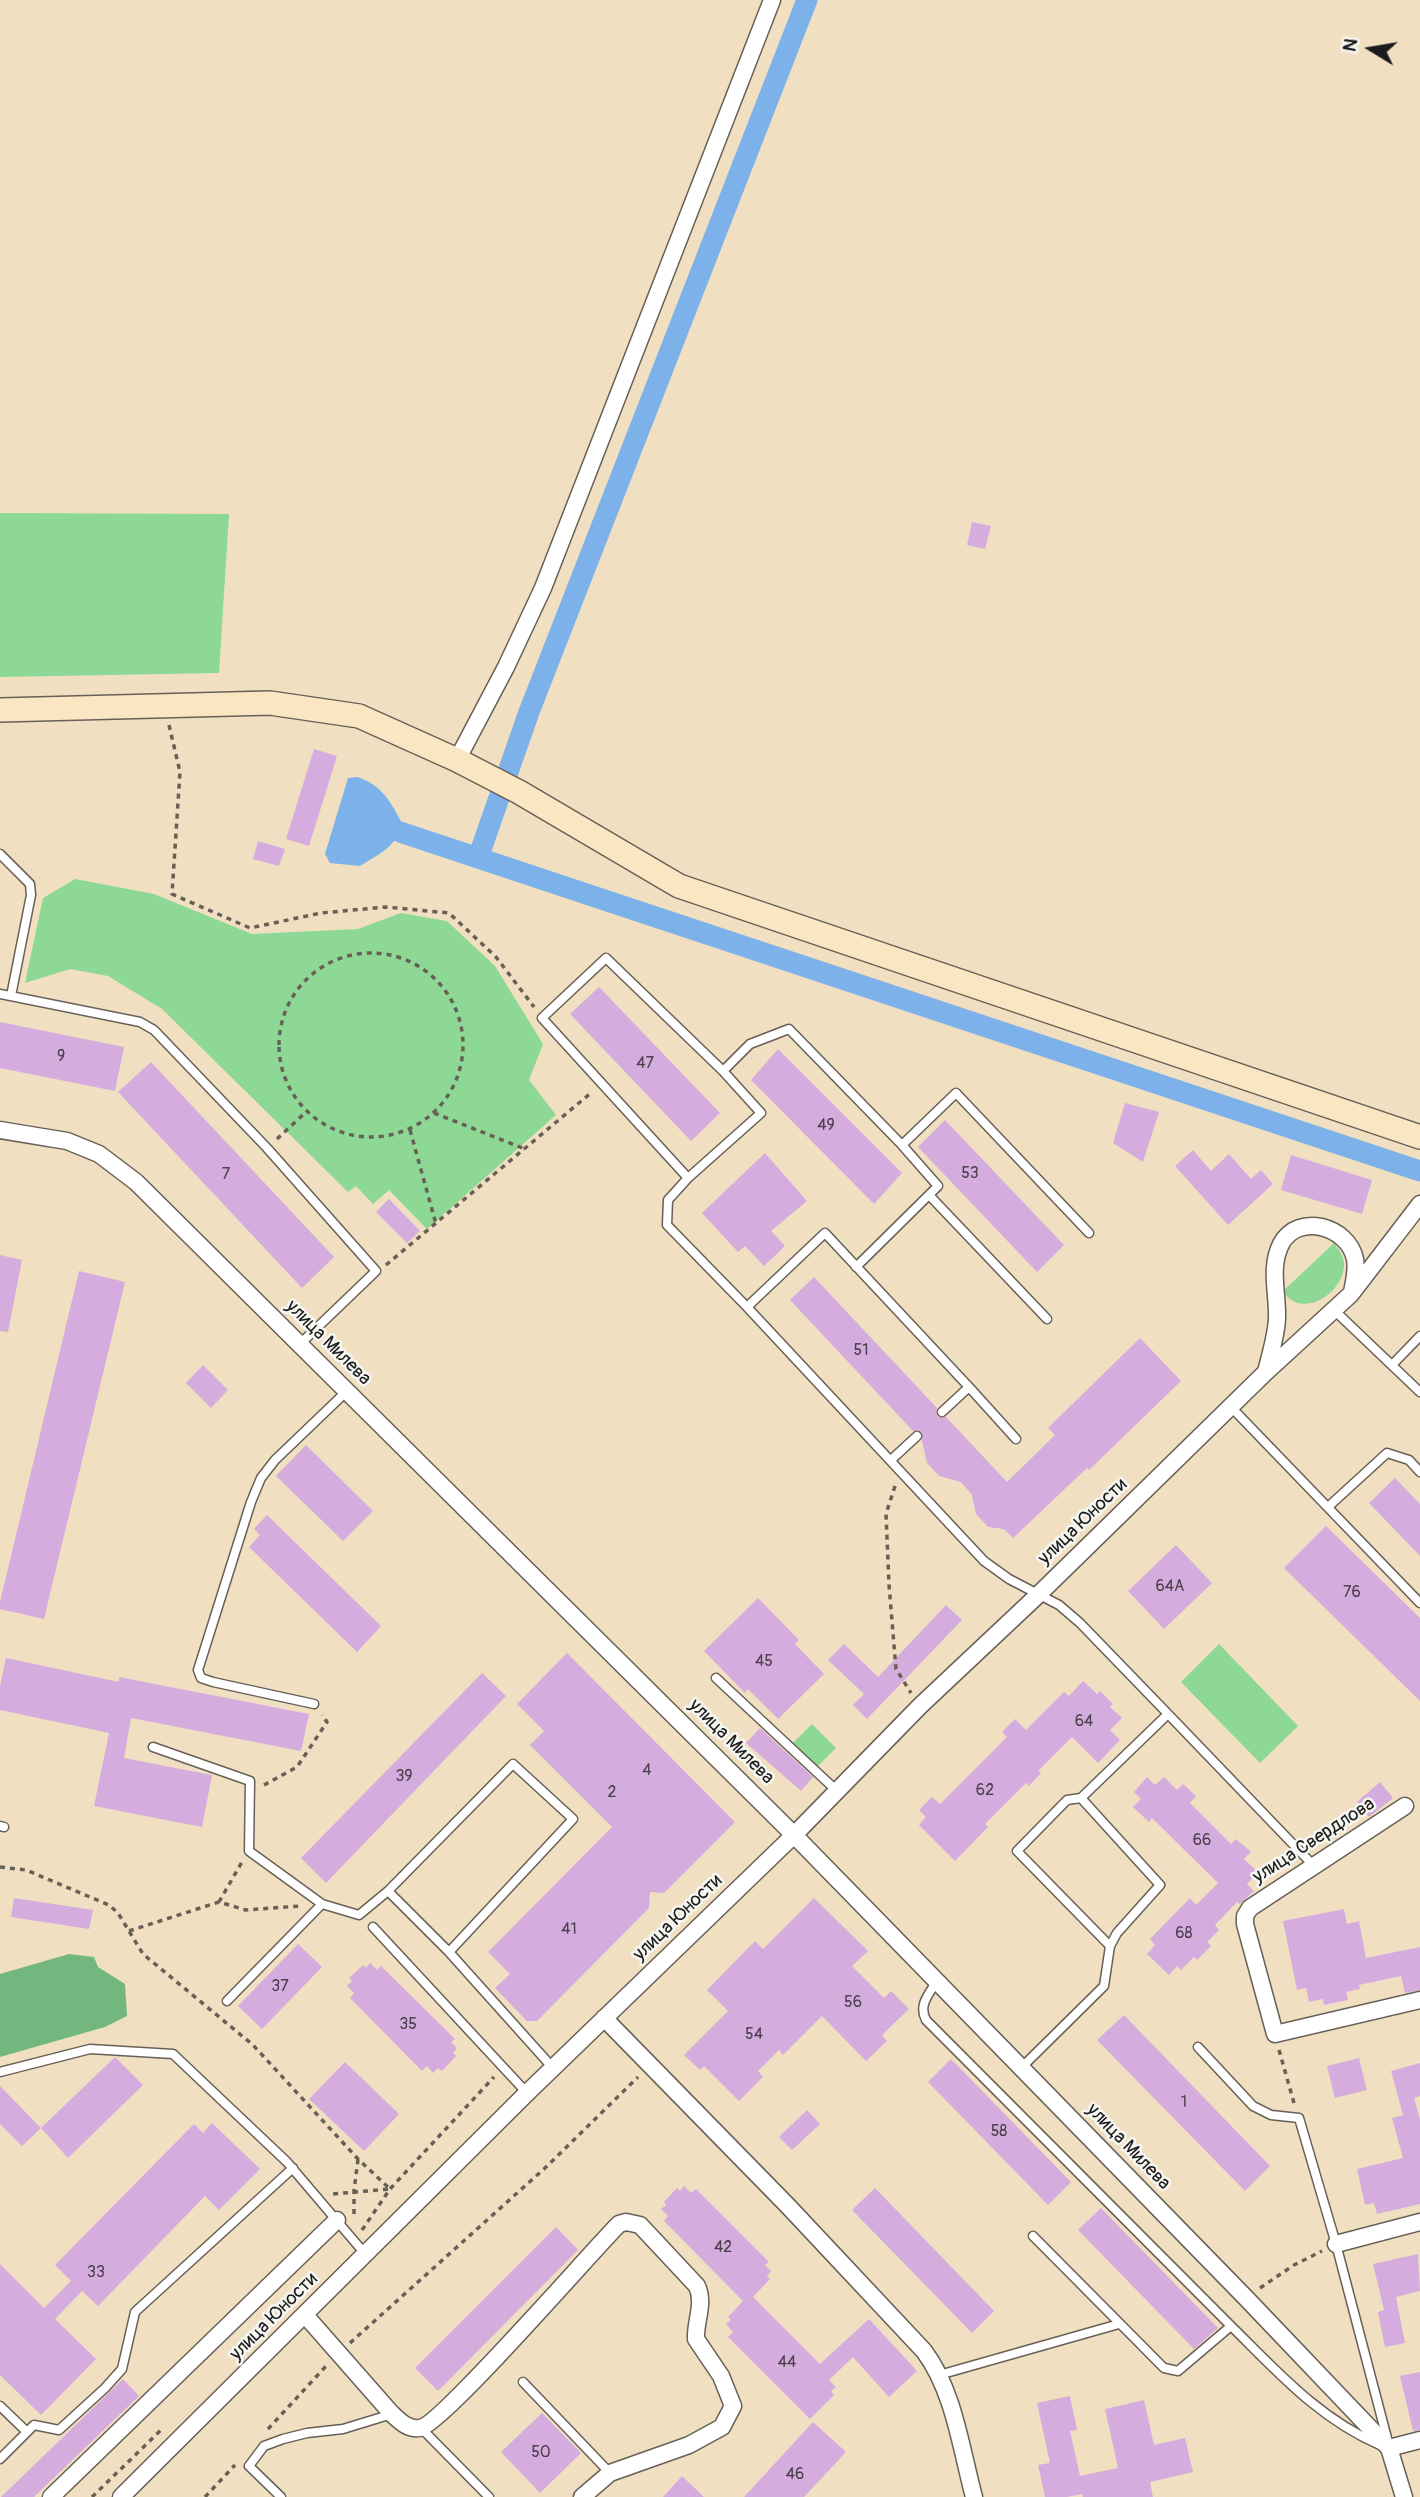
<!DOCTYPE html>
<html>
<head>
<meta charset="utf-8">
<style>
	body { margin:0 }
	#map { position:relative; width:1420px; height:2497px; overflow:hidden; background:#f1dfc1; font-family:Pangolin,sans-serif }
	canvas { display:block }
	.north { position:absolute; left:1336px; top:14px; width:70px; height:70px; -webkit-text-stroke:5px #f6f6f2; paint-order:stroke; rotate:281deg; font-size:19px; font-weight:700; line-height:28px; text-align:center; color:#1c1c1c }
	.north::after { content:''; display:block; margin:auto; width:24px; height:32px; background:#1c1c1c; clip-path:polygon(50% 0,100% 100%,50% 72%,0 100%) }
</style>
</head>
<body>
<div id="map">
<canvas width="1420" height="2497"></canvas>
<div class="north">N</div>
</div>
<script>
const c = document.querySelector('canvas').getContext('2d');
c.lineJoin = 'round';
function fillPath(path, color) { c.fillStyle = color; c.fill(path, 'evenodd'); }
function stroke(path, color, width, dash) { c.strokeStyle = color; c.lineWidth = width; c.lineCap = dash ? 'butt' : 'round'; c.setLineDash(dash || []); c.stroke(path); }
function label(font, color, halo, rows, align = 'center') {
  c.font = font + ' Pangolin,sans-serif'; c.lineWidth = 5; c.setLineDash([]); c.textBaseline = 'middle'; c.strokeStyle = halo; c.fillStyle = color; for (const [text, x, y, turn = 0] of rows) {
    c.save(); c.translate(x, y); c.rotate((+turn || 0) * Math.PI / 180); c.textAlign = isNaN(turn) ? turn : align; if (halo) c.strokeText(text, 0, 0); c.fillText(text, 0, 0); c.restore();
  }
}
const green = new Path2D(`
	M0,513l229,1 -10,159 -219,4z
	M75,879l79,15 98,40 106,-5 43,-16 46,8 48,45 48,78 -14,36 27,35 -129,114 -38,-39 -16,14 -17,-18 -8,6 -186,-183 -54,-33 -38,-7 -45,14 18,-85z
	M1334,1243c4,6 9,12 10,19 2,23 -26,49 -49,40 -5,-2 -9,-7 -13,-10z
	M1219,1644l79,82 -38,37 -79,-81z
	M812,1724l24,24 -21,21 -24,-24z`);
const forest = new Path2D(`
	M69,1954l25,3 4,10 27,17 2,32 -22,11 -105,30v-83z`);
const water = new Path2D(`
	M357,777c25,8 33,24 45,46 -6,25 -22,30 -42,43l-30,-3 -5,-9 23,-76z`);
const canal = new Path2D(`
	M400,832l1020,339
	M478,858l51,-146 278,-712`);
const building = new Path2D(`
	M972,522l19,4 -6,23 -18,-4z
	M314,749l23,7 -28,90 -23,-7z
	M258,841l27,8 -6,17 -26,-7z
	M599,987l121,126 -29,28 -121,-127z
	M0,1022l124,25 -9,44 -115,-23z
	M778,1049l124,124 -28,31 -123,-124z
	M151,1062l183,195 -32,31 -184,-196z
	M1125,1103l34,9 -16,50 -30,-19z
	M945,1120l119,125 -27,27 -119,-125z
	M1193,1150l18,21 18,-17 22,25 10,-9 12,14 -45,41 -53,-59z
	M765,1153l42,48 -36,30 14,15 -21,20 -19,-20 -7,6 -36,-39z
	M1291,1155l81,25 -10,34 -81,-24z
	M389,1199l31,32 -13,12 -31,-31z
	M0,1255l22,5 -14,72 -8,-1z
	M79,1271l46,11 -81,337 -44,-10v-7z
	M814,1277l123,131 -1,5 2,4h8l61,65 48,-47 -7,-7 92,-90 41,43 -92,89 -2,-2 -74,70 -9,-9 -16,-2 -12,-13 -4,-19 -11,-13 -22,-6 -12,-13 -5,-22v-9l-4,-2 -5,1 -123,-131z
	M203,1365l25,25 -17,18 -25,-25z
	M306,1445l67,66 -30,30 -67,-65z
	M1395,1478l25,26v52l-51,-53z
	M267,1515l114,111 -24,26 -108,-105 11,-12 -6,-6z
	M1326,1526l94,92v83l-136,-133z
	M1176,1545l36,38 -48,46 -36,-38z
	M758,1598l41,42 -4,4 29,30 -46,45 -30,-30 -3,4 -41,-42z
	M946,1605l16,15 -95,99 -14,-14 11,-11 -36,-34 16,-16 34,33z
	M567,1653l168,169 -71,71 -14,-1 -1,16 -112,113h-10l-32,-33 15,-14 -22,-22 124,-125 -82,-82 14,-14 -27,-27z
	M6,1658l113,24v-5l190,37 -8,37 -170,-33 -7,40 88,17 -10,52 -108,-21 15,-73 -109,-23v-24z
	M482,1673l24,23 -180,187 -25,-25z
	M1083,1681l14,13 3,-3 13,13 -3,3 12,11 -12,12 10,10 -22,23 -26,-26 -34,34 3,2 -12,13 -3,-3 -41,41 3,3 -33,34 -36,-36 7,-8 -7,-7 13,-13 8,7 67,-67 -5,-5 13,-13 11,11 38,-38 5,4z
	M760,1728l53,49 -12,14 -55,-48z
	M1147,1777l8,8 9,-8 13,13 6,-6 13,12 -6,7 41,41 5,-5 15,13 -7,7 14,13 -11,12 7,7 -14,13 -3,-2 -22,23 4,5 -12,12 4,4 -14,14 -3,-3 -13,13 -4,-4 -8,9 -22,-21 8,-9 -5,-6 40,-41 6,7 22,-22 -66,-65 -3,4 -16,-15 8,-8 -7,-7z
	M1380,1782l13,16 -24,19 -12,-15z
	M14,1898l79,12 -4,19 -78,-12z
	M814,1898l54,53 -16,15 32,32 7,-7 18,18 -27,26 5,6 -21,20 -44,-45 -39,39 -4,-5 -21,21 5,6 -24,24 -35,-35 -4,4 -16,-15 44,-44 -21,-21 48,-49 8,8z
	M1344,1909l3,15 12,-3 7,37 54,-11v43l-15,3 -4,-17 -42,9 1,4 -14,3 2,8 -24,5 -1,-6 -14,3 -3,-14 -9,2 -14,-69z
	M298,1944l24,23 -60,62 -24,-23z
	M370,1963l7,7 4,-4 74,73 -4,3 6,6 -4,5 3,3 -14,15 -4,-3 -5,5 -6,-7 -5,5 -72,-73 4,-5 -7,-7 5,-5 -3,-3 14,-13 3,3z
	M1124,2015l146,151 -25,25 -148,-151z
	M115,2057l28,28 -75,73 -27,-30z
	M1359,2058l8,32 -32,8 -8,-32z
	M951,2059l120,123 -23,23 -120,-123z
	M345,2062l54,52 -35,37 -55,-52z
	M1420,2063v33l-6,2 6,21v85l-43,10 -3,-11 -9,2 -8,-36 46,-11 -11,-40 11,-3 -12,-44z
	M0,2086l41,42 -19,18 -22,-22z
	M807,2110l13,14 -28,26 -13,-13z
	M212,2123l48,46 -41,41 -14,-14 -107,110 -16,-15 -27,28 41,40 -55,56 -41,-40v-111l44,44 27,-27 -16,-16 139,-141 9,9z
	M684,2186l7,7 5,-4 73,73 -4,3 6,6 -4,5 3,3 -17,18 67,67 49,-45 48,52 -28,26 -36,-40 -24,23 7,7 -5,4 3,4 -24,24 -82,-82 5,-5 -7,-8 5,-4 -3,-3 15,-16 -79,-80 4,-5 -7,-7 5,-4 -2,-3 13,-14 3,3z
	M875,2188l119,123 -22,22 -120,-123z
	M1101,2208l117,120 -24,21 -116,-119z
	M556,2227l22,23 -140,141 -23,-23z
	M1418,2254l2,37 -24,6 9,46 -20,4 -7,-35 6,-2 -11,-46z
	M1420,2372v58l-7,1 -13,-55z
	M123,2379l16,17 -105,101h-33z
	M1070,2396l7,34 -7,1 10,45 38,-8 -13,-59 39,-9 10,45 31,-7 8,34 -43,10 3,15h-70l-1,-3 -15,3h-22l-7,-32 12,-2 -13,-60z
	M542,2413l39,40 -41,40 -39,-41z
	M813,2422l33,30 -42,45h-60z
	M682,2476l22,21h-41z`);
const path = new Path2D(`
	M169,725l11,47 -8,122 78,34 71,-15 65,-6 63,6 47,44 38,50
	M279 1045a92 92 0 1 1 184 0a92 92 0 1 1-184 0Z
	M434,1113l91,36
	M410,1130l26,94
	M277,1139l29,-27
	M386,1265l206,-173
	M895,1486l-9,28 3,71 7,84 15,24
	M264,1785l33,-18 30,-45 -5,-7
	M0,1867l26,3 83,35 9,8 25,41 110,91 105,114 32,30 -57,5
	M219,1902l23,-40
	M129,1931l90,-29 27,8 54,-4
	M1279,2050l15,53
	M354,2214v-23l4,-32
	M362,2230l28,-41 104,-112
	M1260,2288l34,-23 28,-14
	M350,2343l195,-175 93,-91
	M268,2429l59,-64
	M92,2497l69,-67
	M205,2497l30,-32`);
const lane = new Path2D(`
	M0,854l30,30 1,11 -20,101
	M0,994l140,28 14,8 113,118 109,123 -76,73
	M723,1071l27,-27 39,-15 113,116 36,41 -82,81
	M902,1145l54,-52 133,140
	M688,1178l-146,-160 64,-60 117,113 38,42 -73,65 -20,22 -1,25 80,82 237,254 25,18 50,26 21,18 88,91 -87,84 79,87 -43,48 -7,13 -6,40 -82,81
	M929,1195l118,124
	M747,1307l78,-74 144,154 -27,25
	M1334,1310l86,82
	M1392,1365l28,-29
	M969,1387l47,52
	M1231,1407l189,196
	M891,1460l26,-24
	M1328,1507l59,-54 22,7 11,12
	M716,1678l121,113
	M314,1704l-101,-22 -12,-4 -3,-8 53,-168 10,-24 14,-18 72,-69
	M1168,1714l146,152
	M153,1747l97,34 -1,70 73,53
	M1081,1798l-14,2 -50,51 93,95
	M0,1826l4,1
	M373,1927l154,166
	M449,1952l124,-133 -60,-55 -125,127 61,61 104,116
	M937,1981c-8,13 -19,24 -11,39l305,306 -53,45 -14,-3 -131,-132
	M227,2001l95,-97 37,11 29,-24
	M1198,2047l55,59 18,9 28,3 37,126 52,198
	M0,2072l90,-23 83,5 114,108 79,93
	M1231,2326c46,45 88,93 149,119
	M939,2375l180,-51
	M523,2382l87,91
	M0,2406l27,26
	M421,2428l68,69
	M0,2459l34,-34 25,5 46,-42 17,-19 13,-57 158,-144
	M281,2497l-32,-31 15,-20 19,-7 24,-6 36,-4 49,-15`);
const street = new Path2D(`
	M457,760l49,-93 37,-79 229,-588
	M0,1130l67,11 32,13 37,28 658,653 452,463 143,150 15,49
	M1266,1372c4,-17 10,-35 11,-53 1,-25 -8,-51 4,-75 17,-32 67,-18 74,15 2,11 -1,23 -3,33
	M1405,1806l-155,102 -5,8v8l30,110 145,-34
	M604,2018l184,188 136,145c30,40 37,98 50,146
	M1336,2244l84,-22
	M305,2315l87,99c8,7 16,16 28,14 22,-4 171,-176 199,-204l7,-2 14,3 57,61c8,18 -2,35 -1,53l25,37 12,30 -11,21 -33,18 -79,28 -28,24
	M1389,2448l31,-8
	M51,2497l286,-277
	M121,2497l406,-404 267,-258 126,-129 118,-111 228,-223 85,-78 69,-90`);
const secondary = new Path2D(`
	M0,710l270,-7 89,13 98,44 62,32 160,94 741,251`);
const numberNames = [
	["9",61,1057],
	["47",645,1064],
	["49",826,1126],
	["53",970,1174],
	["7",226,1175],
	["51",861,1351],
	["64А",1170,1587],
	["76",1352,1593],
	["45",764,1662],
	["64",1084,1722],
	["4",647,1771],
	["39",404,1777],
	["62",985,1791],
	["2",612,1793],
	["66",1202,1841],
	["41",569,1930],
	["68",1184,1934],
	["37",280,1987],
	["56",853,2003],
	["35",408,2025],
	["54",754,2035],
	["1",1184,2103],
	["58",999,2132],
	["42",723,2248],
	["33",96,2273],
	["44",787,2363],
	["50",541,2453],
	["46",795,2475]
];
const streetNames = [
	["улица Милева",328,1343,45],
	["улица Юности",1083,1522,-44],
	["улица Милева",731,1742,45],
	["улица Свердлова",1314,1841,-33],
	["улица Юности",678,1918,-44],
	["улица Милева",1128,2147,46],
	["улица Юности",274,2317,-45]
];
fillPath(green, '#8dd895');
fillPath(forest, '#72b87e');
fillPath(water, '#7cb1ea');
stroke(canal, '#7cb1ea', 21);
fillPath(building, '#d5acde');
stroke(lane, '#676056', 11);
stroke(street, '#676056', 19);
stroke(secondary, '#676056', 26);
stroke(path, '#676056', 3.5, [5, 5]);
stroke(lane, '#fff', 8);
stroke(street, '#fff', 16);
stroke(secondary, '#fbe6c4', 23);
label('16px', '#4a404c', null, numberNames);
label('19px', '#1c1c1c', '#f6f6f2', streetNames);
</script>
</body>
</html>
